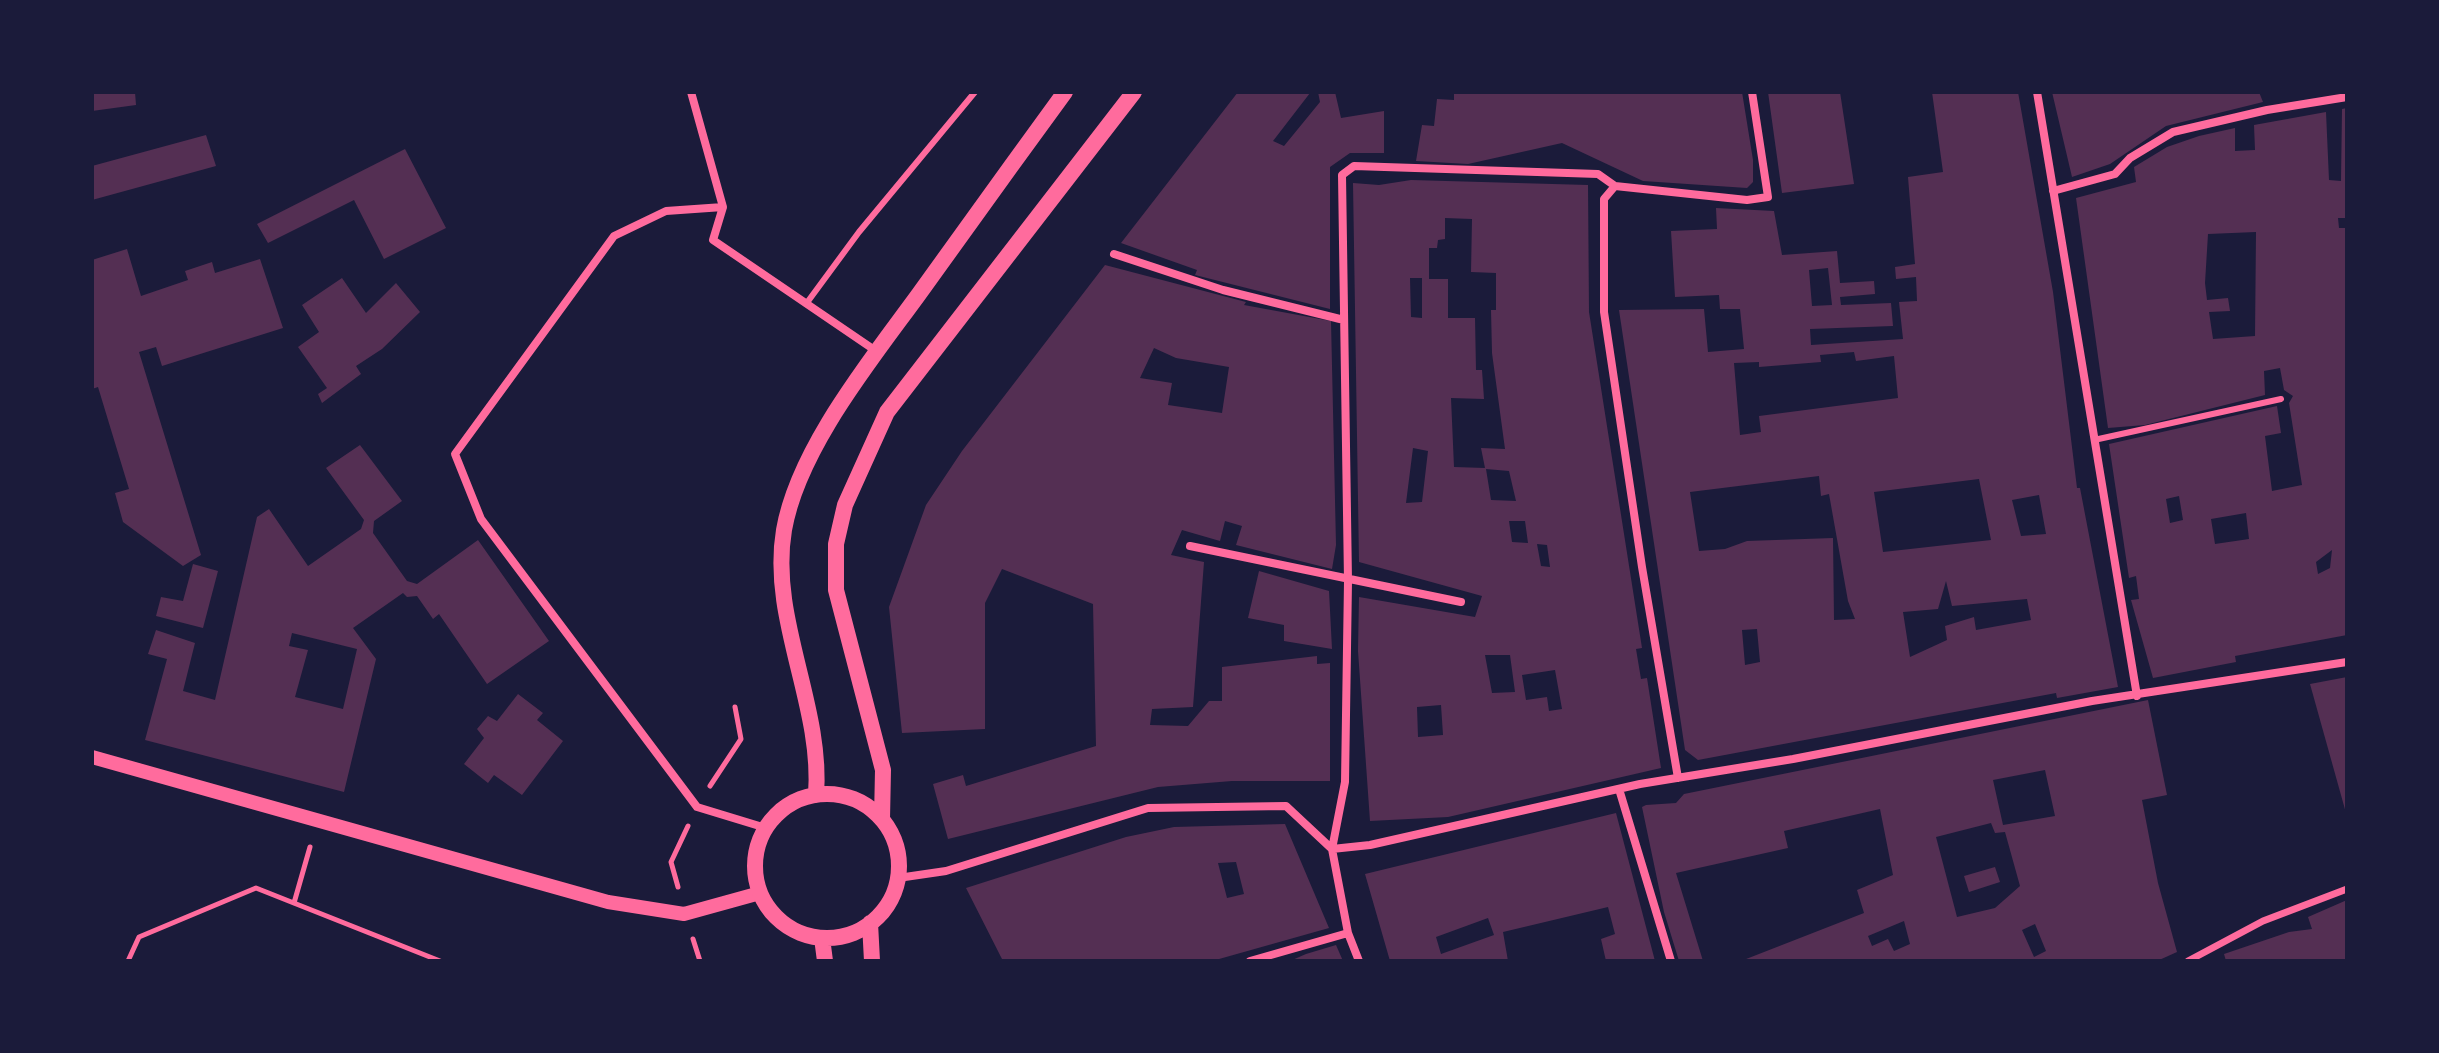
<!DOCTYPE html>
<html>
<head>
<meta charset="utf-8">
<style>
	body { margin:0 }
	#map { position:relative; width:2439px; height:1053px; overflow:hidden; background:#1b1b3a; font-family:Ubuntu,sans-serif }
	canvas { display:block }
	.frame { position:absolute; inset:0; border:94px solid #1b1b3a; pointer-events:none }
</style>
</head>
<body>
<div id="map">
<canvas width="2439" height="1053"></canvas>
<div class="frame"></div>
</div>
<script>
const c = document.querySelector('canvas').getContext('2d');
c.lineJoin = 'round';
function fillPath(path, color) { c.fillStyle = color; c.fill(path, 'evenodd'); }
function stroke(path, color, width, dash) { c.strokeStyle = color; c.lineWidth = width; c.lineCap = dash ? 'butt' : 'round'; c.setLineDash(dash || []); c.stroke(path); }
const building = new Path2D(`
	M92,92h43l1,13 -44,6z
	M1238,92l72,1 -37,48 11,5 36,-44 -2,-10h17l6,26 43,-7v42h-34l-20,14v142l-135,-34 2,-5 -76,-27z
	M1454,92h288l11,68v22l-6,6 -104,-7 -81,-38 -94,21 -52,-3 6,-36 12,1 3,-27 17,1z
	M1768,92h72l14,92 -72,9z
	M1932,92h86l35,200 24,196h3l38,199 -61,11 -1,-5 -358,67 -13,-10 -66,-440 85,-1 4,43 36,-3 -4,-40h-20l-1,-14 -44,2 -4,-66 46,-2 -1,-21 58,3 8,44 55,-4 3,32 34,-2 1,13 -35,3 1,8 50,-2 2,23 -83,3 1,16 92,-6 -4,-37 18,-1 -1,-24 -20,2 -1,-12 20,-3 -7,-87 35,-5zM1828,268l4,37 -20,1 -3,-36zM1854,352l2,9 38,-5 4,42 -139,18 2,16 -21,3 -6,-72 25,-1v5l62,-5 -1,-7zM1819,476l2,20 8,-2 19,107 7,18 -21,1 -1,-82 -86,3 -22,8 -26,2 -9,-59zM1979,479l12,61 -108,12 -9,-60zM2039,495l7,39 -25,2 -9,-36zM1946,581l6,25 75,-7 4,21 -55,10 -2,-13 -29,9 2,14 -37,17 -7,-45 35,-3zM1757,629l3,33 -15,3 -3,-35z
	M2052,92h207l4,10 -97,24 -56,38 -38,13z
	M2347,108v110h-9l1,10h8v407l-112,21 1,6 -83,16 -22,-78 8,-1 -3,-23 -7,2 -20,-134 168,-38 4,27 -16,3 7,55 30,-6 -13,-82 4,-7 -9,-6 -4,-22 -16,3 1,24 -120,30 -37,3 -32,-230 60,-16 -2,-15 33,-20 32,-11 36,-8v23l20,-1 -1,-25 72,-13 3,68 12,1 1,-72zM2256,232l-1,104 -42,3 -4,-27 21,-1 -2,-13 -21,2 -2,-17 3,-49zM2179,496l4,24 -13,3 -4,-24zM2246,513l3,26 -34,5 -4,-25zM2332,550l-2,18 -12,6 -2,-12z
	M206,135l10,31 -124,34v-34z
	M405,149l41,79 -62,31 -30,-59 -86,43 -11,-19z
	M1411,180l177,5 1,127 53,336 -6,1 5,30 6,-1 14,90 -213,49 -78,4 -12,-170 1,-54 116,20 7,-21 -123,-34 -6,-379 26,2zM1445,218l27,1 -1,53 25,1v37h-5l1,43 13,96 -24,-1 4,20 -31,-1 -3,-69 33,1 -2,-29h-6l-1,-52h-27v-39h-19v-31h8l1,-8 7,-1zM1410,278h12v40l-11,-1zM1413,448l15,3 -6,51 -16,1zM1486,469l23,2 7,30 -25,-1zM1509,521h16l3,22 -16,-1zM1537,544l10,1 3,22 -9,-1zM1485,655h25l5,37 -23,1zM1555,670l7,39 -13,2 -2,-14 -21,3 -4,-25zM1441,705l2,30 -25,2 -1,-30z
	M127,249l14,47 47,-16 -3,-9 27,-9 3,11 45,-14 23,69 -121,38 -6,-19 -17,5 62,203 -18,11 -60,-44 -8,-29 14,-4 -31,-102 -6,2v-129z
	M1105,265l141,37 -2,3 87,16 5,224 -4,24 -96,-24 6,-19 -17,-5 -5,20 -38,-11 -11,25 33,7 -11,145 -41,2 -2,16 38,1 21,-25h13v-34l95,-11v8l13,-1v118h-98l-74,6 -210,52 -15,-55 30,-9 3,11 130,-40 -3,-142 -91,-35 -17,34v126l-83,4 -13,-126 37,-102 36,-54zM1154,348l22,10 53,9 -7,46 -54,-8 4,-22 -32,-5z
	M342,278l24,35 30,-30 24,29 -38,37 -26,17 5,8 -39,29 -4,-9 9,-6 -29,-41 21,-15 -17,-27z
	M360,445l42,56 -28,20 -1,12 34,48 10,3 61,-44 71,101 -62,43 -48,-70 -6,5 -16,-23 -10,1 -4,-4 -50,35 23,31 -32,133 -199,-52 22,-81 -19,-5 8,-24 39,13 -12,48 32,9 42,-183 12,-8 39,57 53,-37 3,-9 -38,-52zM292,633l65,16 -14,60 -48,-12 13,-47 -19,-4z
	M193,564l25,7 -15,57 -47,-12 5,-19 22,4z
	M1259,571l70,20 3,58 -48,-8v-16l-36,-7z
	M2347,677v136h-1l-36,-129z
	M518,694l25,19 -6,7 26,21 -41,54 -28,-20 -6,8 -24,-19 20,-26 -7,-9 11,-13 9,5z
	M2148,700l19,95 -25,5 16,83 19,69 -20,9h-416l123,-48 -7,-23 36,-15 -13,-66 -96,22 4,17 -112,25 27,88h-24l-15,-49 -22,-105 4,-2 30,-2 8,-9zM2045,770l10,46 -52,9 -10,-45zM1991,823l4,10 10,-1 15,54 -25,22 -38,9 -21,-80zM1904,921l6,23 -16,7 -6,-12 -16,7 -4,-10zM2035,924l11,27 -12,6 -12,-27z
	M1616,813l39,148h-49l-5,-22 14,-5 -7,-27 -105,25 5,29h-118l-25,-87zM1488,918l6,17 -53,19 -5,-17z
	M1285,824l44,104 -117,33h-209l-37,-73 160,-51 48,-10zM1236,862l8,32 -17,4 -9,-35z
	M1995,867l5,15 -31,10 -5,-16z
	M2347,900v61h-121l-2,-7 65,-22 23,-3 -4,-12z
	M1336,945l7,16h-53l16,-7z`);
const path = new Path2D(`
	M710,786l31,-47 -6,-32
	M678,887l-7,-25 17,-36
	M294,903l16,-56
	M693,939l7,22
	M128,961l11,-24 117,-49 184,73`);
const service = new Path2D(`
	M806,304l53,-72 116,-140
	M2094,440l187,-41`);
const pedestrian = new Path2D(`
	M2188,961l75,-40 84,-32`);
const minor = new Path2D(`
	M691,92l32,115 -10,33 163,111
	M2037,92l100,604
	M1615,186l-11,13v113l38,255 36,211
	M2053,191l62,-17 15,-16 43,-26 94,-22 80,-13
	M723,207l-57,4 -52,25 -159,218 26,65 216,288 69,21
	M1114,254l109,36 121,30
	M1190,546l271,56
	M1619,789l52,172
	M898,878l48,-7 202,-63 138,-2 46,43 38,-4 270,-61 153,-25 299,-58 255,-39
	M1250,961l98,-28
	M1359,961l-11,-28 -16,-84 13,-67 3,-201 -6,-406 12,-9 244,8 17,12 132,14 21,-3 -16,-105`);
const tertiary = new Path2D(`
	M92,757l516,145 76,12 76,-21`);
const secondary = new Path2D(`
	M755 866a72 72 0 1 1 144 0a72 72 0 1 1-144 0Z
	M816,795c7,-90 -47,-176 -32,-265 14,-81 87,-170 135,-236 48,-67 97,-135 146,-202
	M882,819l1,-49 -47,-180v-46l9,-39 42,-93 247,-320
	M870,923l2,38
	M822,938l3,23`);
fillPath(building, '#542f53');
stroke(path, '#ff6b9d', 5);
stroke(service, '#ff6b9d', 6);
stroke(pedestrian, '#ff6b9d', 7);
stroke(minor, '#ff6b9d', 8);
stroke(tertiary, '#ff6b9d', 14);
stroke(secondary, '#ff6b9d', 16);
</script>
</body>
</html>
